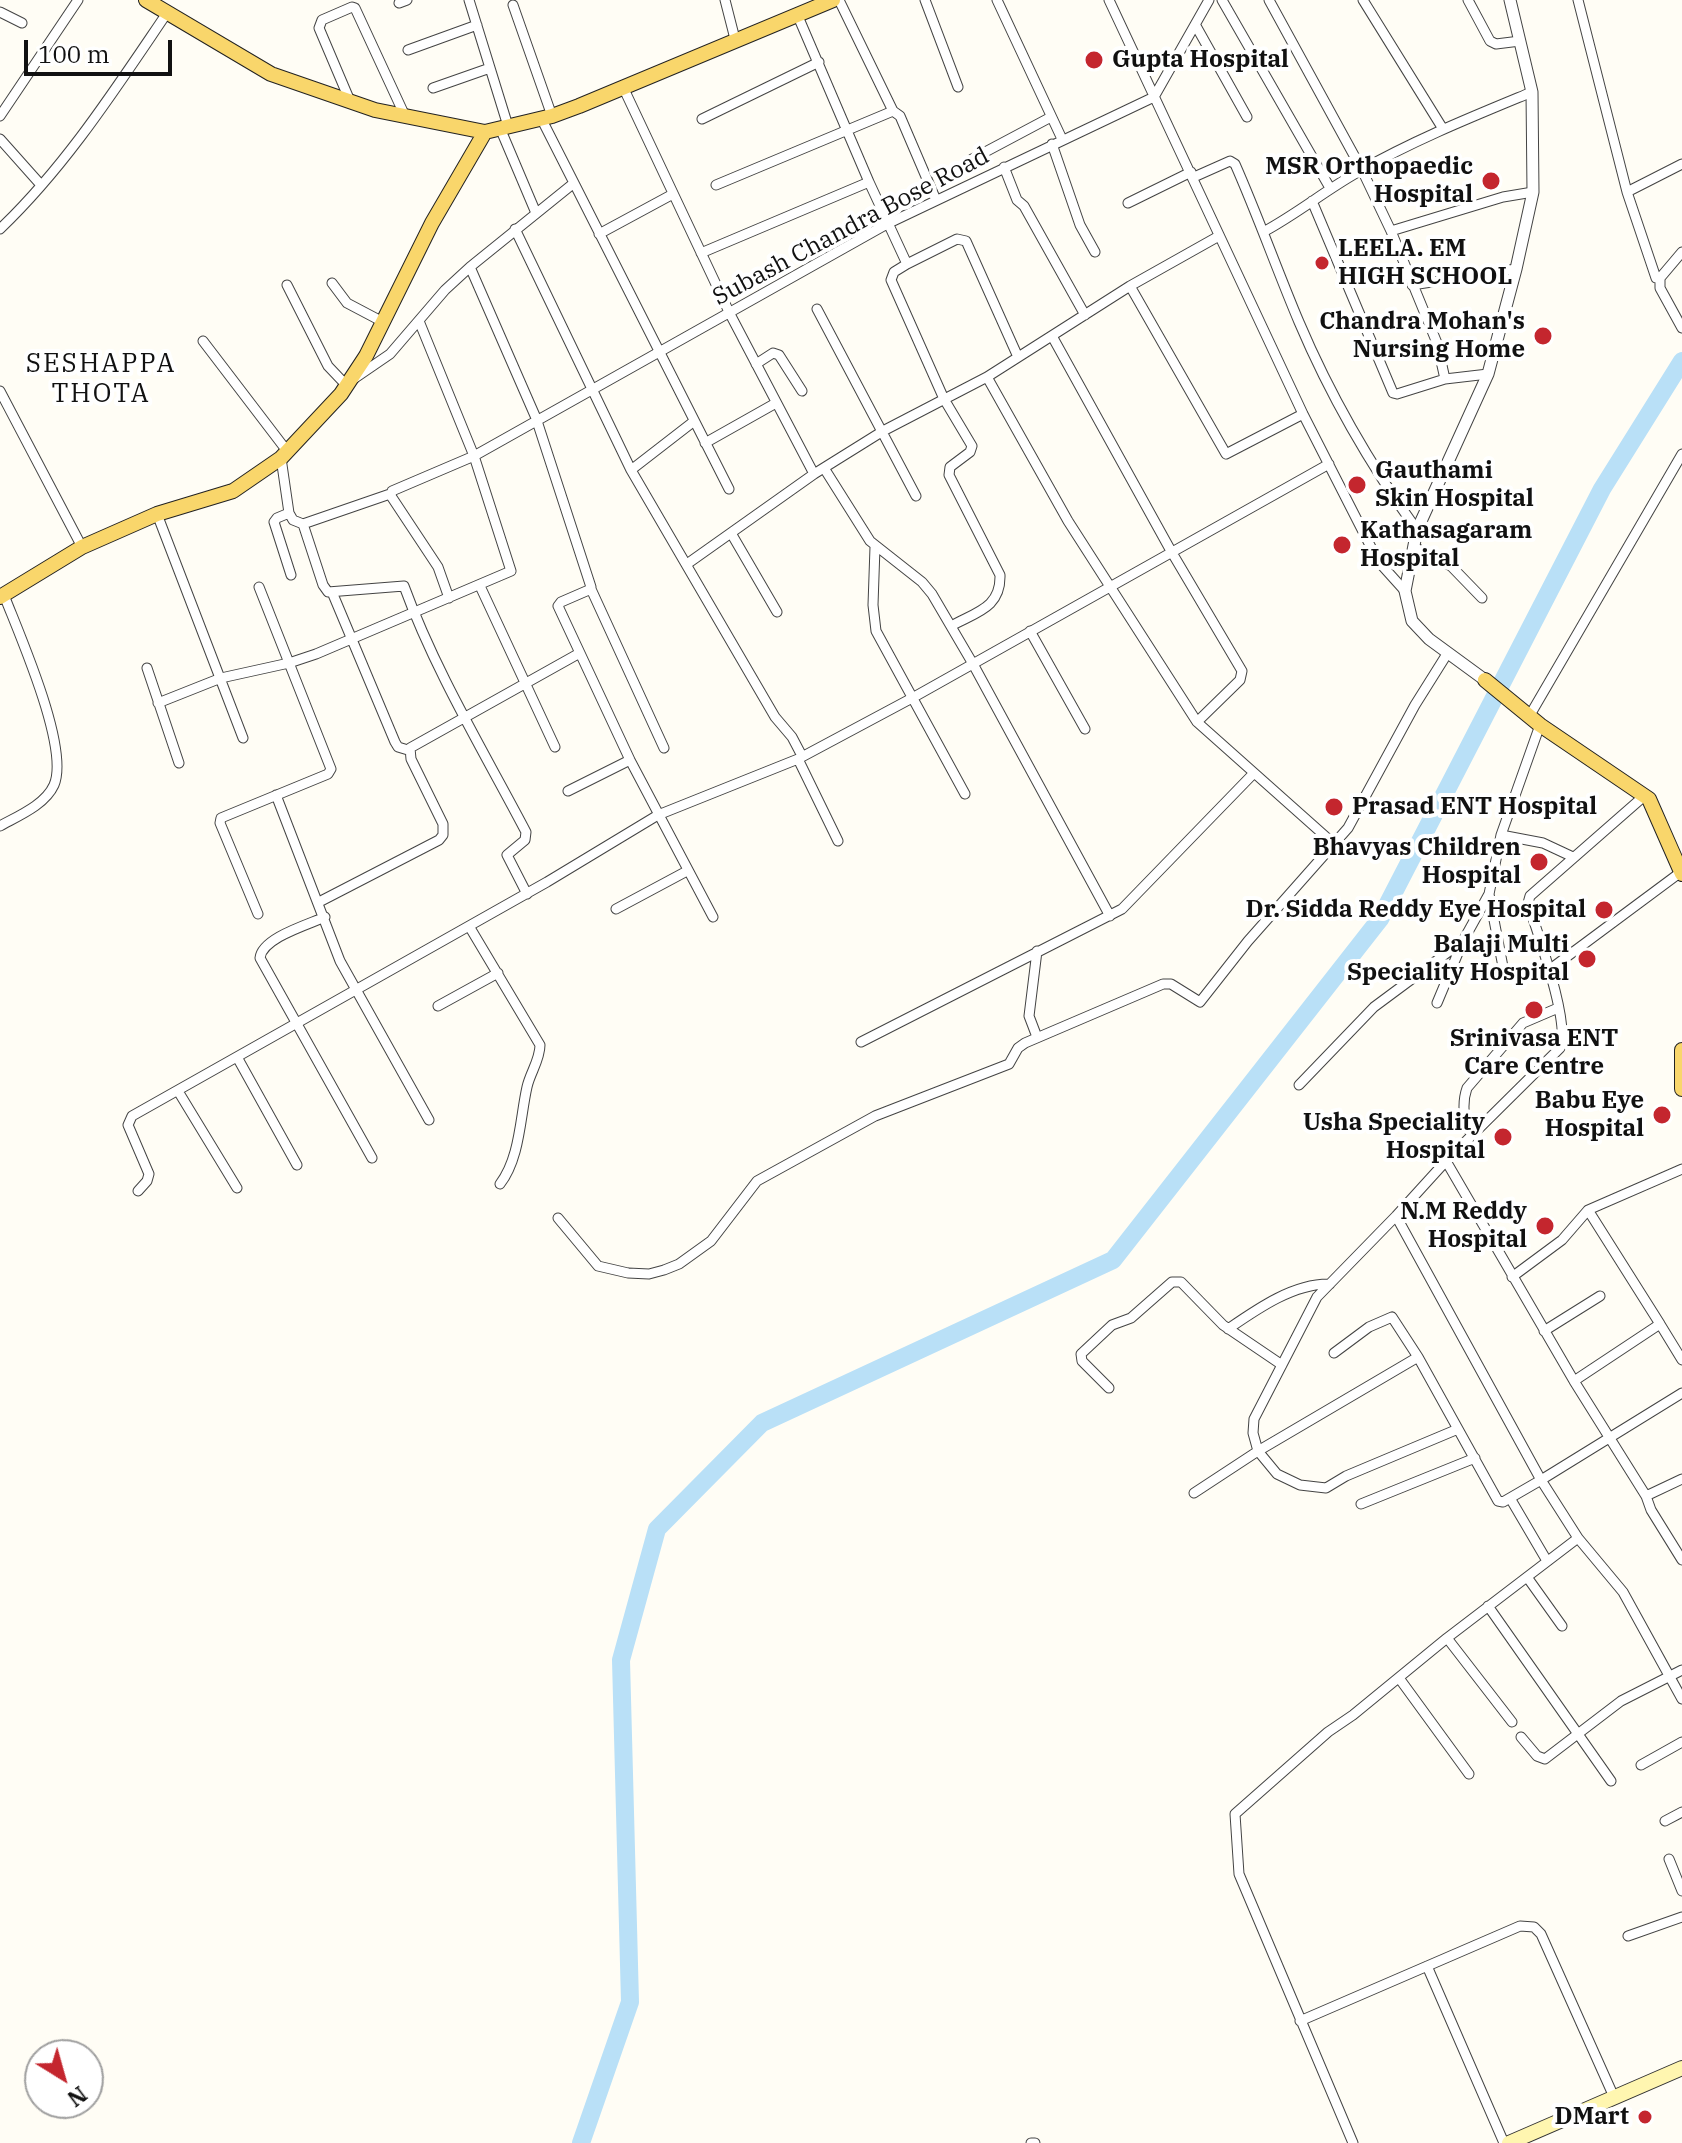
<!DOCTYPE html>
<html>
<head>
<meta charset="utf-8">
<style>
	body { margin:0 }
	#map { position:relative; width:1682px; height:2143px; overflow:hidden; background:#fffdf5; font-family:"IBM Plex Serif",serif }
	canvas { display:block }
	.north { position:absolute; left:24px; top:2039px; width:80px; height:80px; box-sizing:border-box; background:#fff; border:2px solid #a0a0a0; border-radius:50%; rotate:143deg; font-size:22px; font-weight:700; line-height:32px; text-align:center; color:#111 }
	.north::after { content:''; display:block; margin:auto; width:28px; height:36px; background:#c4262e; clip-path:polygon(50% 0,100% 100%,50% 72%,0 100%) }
	.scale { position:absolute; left:24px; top:40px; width:148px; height:36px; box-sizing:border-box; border:4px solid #111; border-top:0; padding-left:10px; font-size:24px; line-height:28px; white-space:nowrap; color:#111; -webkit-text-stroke:6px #fff; paint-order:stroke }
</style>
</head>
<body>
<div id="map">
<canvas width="1682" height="2143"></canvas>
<div class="north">N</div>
<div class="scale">100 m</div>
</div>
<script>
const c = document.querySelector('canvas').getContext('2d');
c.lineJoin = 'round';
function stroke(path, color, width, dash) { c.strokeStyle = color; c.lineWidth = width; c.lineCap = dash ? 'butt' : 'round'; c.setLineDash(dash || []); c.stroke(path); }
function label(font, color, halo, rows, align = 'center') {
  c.font = font + ' "IBM Plex Serif",serif'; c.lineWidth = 8; c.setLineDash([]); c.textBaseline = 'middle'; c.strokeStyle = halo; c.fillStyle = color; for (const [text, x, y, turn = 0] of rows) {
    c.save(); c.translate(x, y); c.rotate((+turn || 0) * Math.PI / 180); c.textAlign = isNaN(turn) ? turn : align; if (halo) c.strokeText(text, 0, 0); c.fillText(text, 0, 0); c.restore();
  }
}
const river = new Path2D(`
	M581,2143l49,-141 -9,-342 36,-131 105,-106 351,-163 267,-341 222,-430 80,-128`);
const minor = new Path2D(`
	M469,0l39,126
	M725,0l10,39
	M839,0l54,111
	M925,0l33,87
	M997,0l65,139
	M1109,0l194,414 75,147 27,30
	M1222,0l108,188
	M1269,0l93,170 29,61 112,-34 30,-5
	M1363,0l80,129
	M1468,0l22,41 6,3 24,-3
	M1578,0l49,192 29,86h4l22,-26
	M399,3l8,-3
	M513,5l39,111
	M0,12l22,11
	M1196,26l51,91
	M408,50l69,-25
	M623,87l107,227 84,160 69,-43 104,-54 143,-91 89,-50
	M433,88l57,-20
	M350,101l-31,-73 3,-8 30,-13 3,1 50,108
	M0,116l78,-116
	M541,118l33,65
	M702,119l117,-57
	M500,128l36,85
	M0,139l41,46
	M1052,144l28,81 15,27
	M972,159l79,-42
	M1004,167l13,33 7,6 61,109
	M1194,177l36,-16 5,3c23,52 42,106 64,158 31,73 72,144 118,208
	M869,182l38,82 -13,8 -3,8 53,119 28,47 -2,6 -20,15 -1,8 51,100c1,33 -24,37 -49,51
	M716,185l177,-74 7,5 36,84
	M1627,192l55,-28
	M1312,201l81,192 4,1 48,-15
	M1128,203l63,-31
	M0,229c66,-63 116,-141 167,-216
	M515,229l116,241
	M1265,231c33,-18 61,-41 93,-59 56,-32 116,-56 174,-80
	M1391,231l46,112 8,36 43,-5
	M599,234l74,-40
	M701,253l168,-71 -72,-168
	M907,264l50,-25 9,2 52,116
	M470,267l66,151 55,169v2l-30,13 -3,4 72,154 83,157
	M1660,278v10l22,40
	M332,283l15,20 36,19
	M287,285l41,81 19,20
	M1412,285l104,-16
	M1130,286l96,168 77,-40
	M817,309l99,187
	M1052,336l119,215 71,120 -2,9 -43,42
	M203,341l84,110
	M756,364l17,-11 6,2 23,36
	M987,377l81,144 129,201 137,122
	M355,378l35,-24 55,-64 25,-23 104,-84 155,306
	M0,391l82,156
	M693,422l-62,48 144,247 17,20 10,19
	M705,443l71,-40
	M281,458l8,55 4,7 10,4 87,-30
	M824,468l46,73 52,41 10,12 41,70 137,252
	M289,513l-12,5 -3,4 17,53
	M157,514l86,224
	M303,524l20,61 5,7 76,-6c31,85 80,166 122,246l-1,8 -18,15 20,39
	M731,533l46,79
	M875,547l-2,58 3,26 89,163
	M1414,547l37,19 31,32
	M687,564l127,-90
	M480,586l75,161
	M591,589l73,159
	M332,592l63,150 3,5 10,3
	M449,598l-11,-31 -47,-71 1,-5 82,-35 413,-232 267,-127 55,-97
	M1030,631l55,98
	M147,668l32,95
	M158,703l63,-25 68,-15 27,-9 195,-83 -37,-115 -55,-135
	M1530,715l152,-261
	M798,759l40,82
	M568,791l62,-31
	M276,795l64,166 89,159
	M0,826c18,-10 45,-21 54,-41 16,-37 -35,-151 -50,-190
	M1501,835l42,8 30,14
	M1489,894l15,78
	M319,902l120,-62 4,-5v-11l-32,-65 -1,-11 168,-94
	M616,909l71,-38
	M258,914l-38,-91 1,-5 107,-44 3,-5 -72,-182
	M325,917c-18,8 -63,21 -65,41l112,200
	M469,926l71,119c0,15 -10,28 -13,42 -7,31 -7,71 -27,97
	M1549,970l132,-98
	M1437,1003l26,-62
	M438,1006l60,-33
	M1037,1037l-8,-21 8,-65
	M861,1042l261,-133 132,-136
	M237,1057l60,108
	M1299,1085l75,-78 89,-66 26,-47 12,-59 39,-110
	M178,1091l59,97
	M1472,1135c-9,-11 -10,-33 -5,-47l56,-65 35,-15
	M1446,1161l128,220
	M138,1191l9,-10 2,-7 -21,-49 4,-9 415,-234 111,-67 140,-56 116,-62 415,-233
	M1588,1210l72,114 -86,57 72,115 36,-17
	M558,1218l40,48 30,7 21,1 15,-4 15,-6 32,-23 46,-60 118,-65 134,-52 9,-16 7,-5 138,-59h8l29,18 48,-61 100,-113 67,-123 32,-51
	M1512,1277l50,-37 26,-30 94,-41
	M1660,1324l22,36
	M1228,1329c29,-20 66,-46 102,-45
	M1544,1331l56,-35
	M1334,1353l35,-26 23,-10 26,40 80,144 5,1 38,-22 -145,-264
	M1109,1388l-27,-27 -1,-7 31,-29 19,-7 41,-36h9l42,43 59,40
	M1458,1429l-112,47 -20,12 -26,-3 -23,-11 -19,-23 -5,-18 1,-14 63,-122 79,-81 50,-55 114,-113c11,-24 -23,-116 -32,-145l2,-7 113,-99
	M1194,1493l64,-42 160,-94
	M1646,1496l5,14 31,50
	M1510,1498l37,63
	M1361,1504l114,-46
	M1578,1538l45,54 59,107
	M1527,1577l35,49
	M1488,1606l123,175
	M1447,1638l65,84
	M1399,1678l70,96
	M1521,1737l16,19 8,3 76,-58 61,-31
	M1641,1765l41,-23
	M1665,1821l17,-9
	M1669,1859l13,32
	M1628,1936l54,-19
	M1427,1966l77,177
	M1300,2021l220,-95 14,1 7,7 73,163
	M1031,2143h4
	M1353,2143l-114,-269 -4,-60 93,-82 25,-17 94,-77 131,-100 -37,-58 141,-87`);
const tertiary = new Path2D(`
	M1485,680l-56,-41 -17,-18 -7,-30 12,-61 71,-156 28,-105 17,-77 -1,-100 -22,-92`);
const secondary = new Path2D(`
	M1509,2143l173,-75`);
const primary = new Path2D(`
	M146,0l125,74 104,36 110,22 67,-16 27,-10 254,-106
	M0,597l82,-50 75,-33 76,-23 48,-33 60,-64 25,-38 66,-133 53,-91
	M1485,680l55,45 109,74 33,75
	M1682,1050v39`);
const markers = [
	[1094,60,10,"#c4262e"],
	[1491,181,10,"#c4262e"],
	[1322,263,8,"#c4262e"],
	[1543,336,10,"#c4262e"],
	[1357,485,10,"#c4262e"],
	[1342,545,10,"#c4262e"],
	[1334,807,10,"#c4262e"],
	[1539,862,10,"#c4262e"],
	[1604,910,10,"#c4262e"],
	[1587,959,10,"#c4262e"],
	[1534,1010,10,"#c4262e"],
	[1662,1115,10,"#c4262e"],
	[1503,1137,10,"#c4262e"],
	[1545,1226,10,"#c4262e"],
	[1645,2117,8,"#c4262e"]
];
const poiNames = [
	["Gupta Hospital",1112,60,"left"],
	["MSR Orthopaedic",1473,167],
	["Hospital",1473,195],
	["LEELA. EM",1338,249,"left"],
	["HIGH SCHOOL",1338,277,"left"],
	["Chandra Mohan's",1525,322],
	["Nursing Home",1525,350],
	["Gauthami",1375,471,"left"],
	["Skin Hospital",1375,499,"left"],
	["Kathasagaram",1360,531,"left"],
	["Hospital",1360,559,"left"],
	["Prasad ENT Hospital",1352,807,"left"],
	["Bhavyas Children",1521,848],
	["Hospital",1521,876],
	["Dr. Sidda Reddy Eye Hospital",1586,910],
	["Balaji Multi",1569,945],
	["Speciality Hospital",1569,973],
	["Srinivasa ENT",1534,1039,"center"],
	["Care Centre",1534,1067,"center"],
	["Babu Eye",1644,1101],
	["Hospital",1644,1129],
	["Usha Speciality",1485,1123],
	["Hospital",1485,1151],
	["N.M Reddy",1527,1212],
	["Hospital",1527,1240],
	["DMart",1629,2117]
];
const streetNames = [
	["Subash Chandra Bose Road",851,227,-28]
];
const neighbourhoodNames = [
	["SESHAPPA",101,364],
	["THOTA",101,394]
];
stroke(river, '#b9e0f7', 18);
stroke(minor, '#444', 11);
stroke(tertiary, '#444', 13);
stroke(secondary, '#333', 16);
stroke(primary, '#222', 16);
stroke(minor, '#fff', 9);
stroke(tertiary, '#fff', 11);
stroke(secondary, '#fff6b0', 14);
stroke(primary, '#f9d66b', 14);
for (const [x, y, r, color] of markers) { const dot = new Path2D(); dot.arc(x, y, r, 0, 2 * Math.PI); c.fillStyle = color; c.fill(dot); stroke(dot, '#fff', 3); }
label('bold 24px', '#111', '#fff', poiNames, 'right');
label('24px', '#111', '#fff', streetNames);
c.letterSpacing = '2px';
label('26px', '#111', '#fff', neighbourhoodNames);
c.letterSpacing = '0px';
</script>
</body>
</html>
